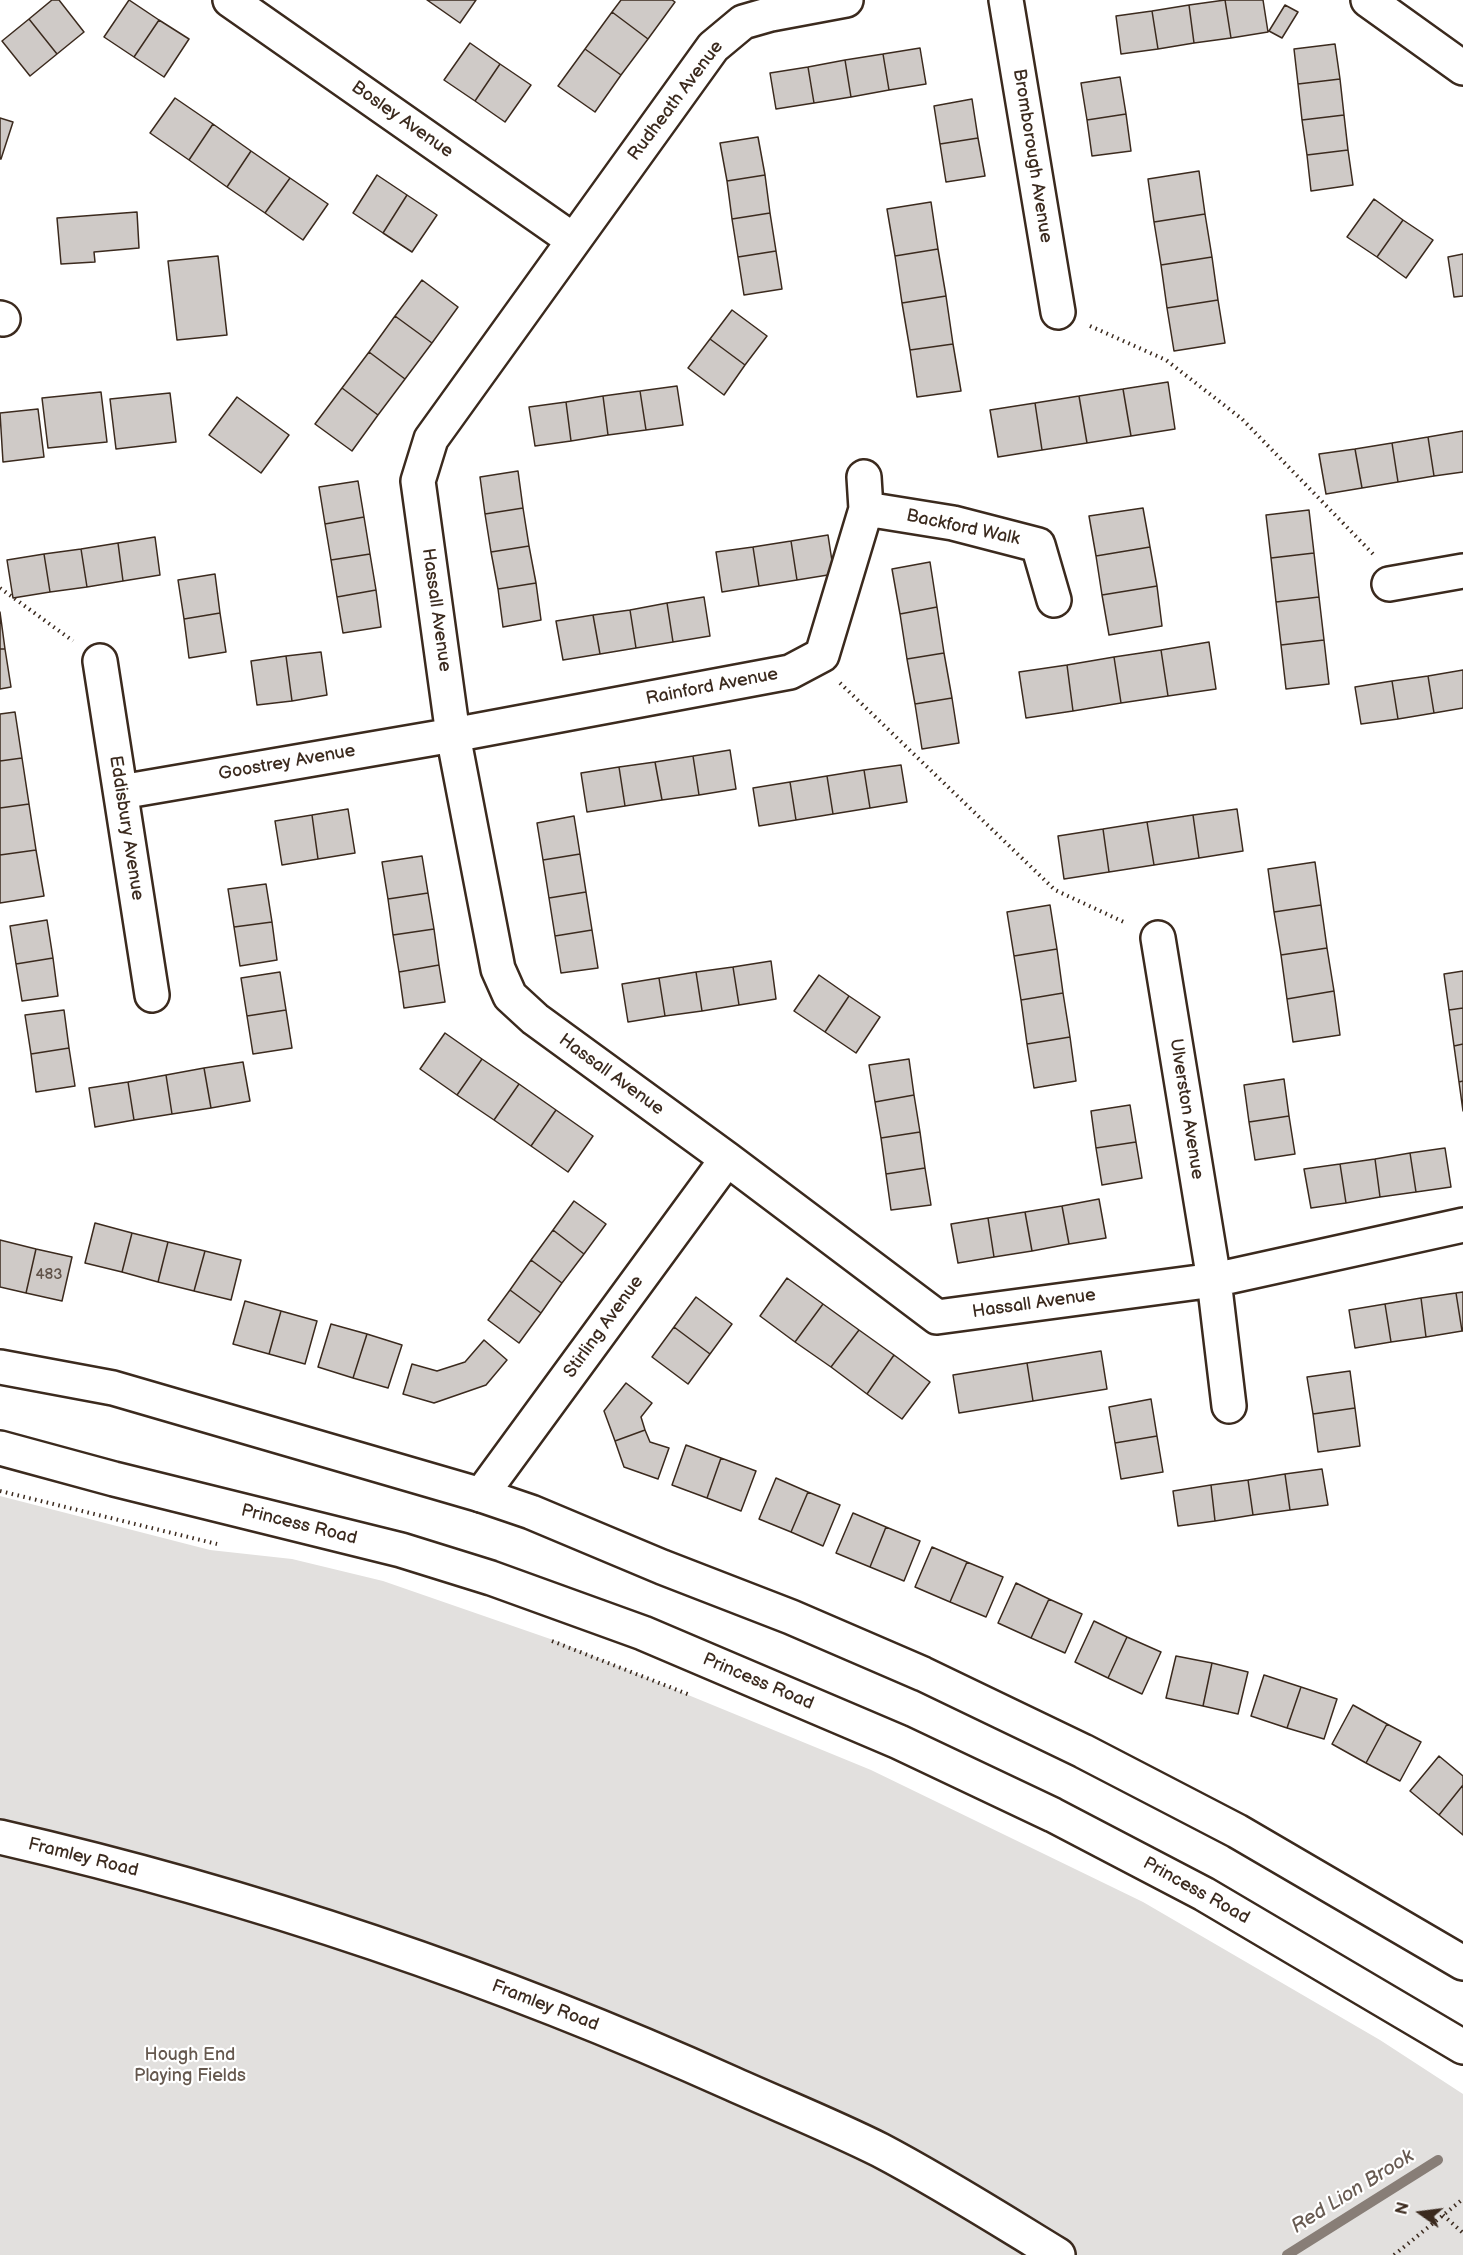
<!DOCTYPE html>
<html>
<head>
<meta charset="utf-8">
<style>
	body { margin:0 }
	#map { position:relative; width:1463px; height:2255px; overflow:hidden; background:#fff; font-family:"Balsamiq Sans",sans-serif }
	canvas { display:block }
	.north { position:absolute; left:1391px; top:2183px; width:60px; height:60px; -webkit-text-stroke:4px #fff; paint-order:stroke; rotate:284deg; font-size:16px; font-weight:700; line-height:24px; text-align:center; color:#3b2a1e }
	.north::after { content:''; display:block; margin:auto; width:21px; height:27px; background:#3b2a1e; clip-path:polygon(50% 0,100% 100%,50% 72%,0 100%) }
</style>
</head>
<body>
<div id="map">
<canvas width="1463" height="2255"></canvas>
<div class="north">N</div>
</div>
<script>
const c = document.querySelector('canvas').getContext('2d');
c.lineJoin = 'round';
function fillPath(path, color) { c.fillStyle = color; c.fill(path, 'evenodd'); }
function stroke(path, color, width, dash) { c.strokeStyle = color; c.lineWidth = width; c.lineCap = dash ? 'butt' : 'round'; c.setLineDash(dash || []); c.stroke(path); }
function label(font, color, halo, rows, align = 'center') {
  c.font = font + ' "Balsamiq Sans",sans-serif'; c.lineWidth = 4.5; c.setLineDash([]); c.textBaseline = 'middle'; c.strokeStyle = halo; c.fillStyle = color; for (const [text, x, y, turn = 0] of rows) {
    c.save(); c.translate(x, y); c.rotate((+turn || 0) * Math.PI / 180); c.textAlign = isNaN(turn) ? turn : align; if (halo) c.strokeText(text, 0, 0); c.fillText(text, 0, 0); c.restore();
  }
}
const green = new Path2D(`
	M0,1496l210,54 82,9 91,22 176,61 312,128 272,132 237,138 83,54v161h-1463z`);
const stream = new Path2D(`
	M1287,2255l151,-95`);
const building = new Path2D(`
	M52,0h7l25,32 -27,22 -28,-35z
	M129,0l30,20 -25,37 -30,-20z
	M427,0h49l-16,23z
	M621,0h51l3,2 -27,37 -36,-27z
	M1225,0h38l5,32 -37,6z
	M1225,0l6,38 -37,5 -5,-38z
	M1189,5l5,38 -36,6 -6,-38z
	M1285,5l13,7 -16,26 -13,-7z
	M1152,11l6,38 -37,5 -5,-38z
	M612,12l36,27 -27,36 -36,-26z
	M29,19l28,35 -27,22 -28,-35z
	M159,20l30,19 -25,38 -30,-20z
	M470,43l30,21 -25,37 -31,-21z
	M1335,44l5,35 -42,5 -4,-35z
	M920,48l6,36 -37,6 -6,-36z
	M585,49l36,26 -26,37 -37,-26z
	M883,54l6,36 -38,7 -6,-37z
	M845,60l6,37 -37,6 -6,-36z
	M500,64l31,21 -26,37 -30,-21z
	M808,67l6,36 -38,6 -6,-36z
	M1120,77l6,37 -39,6 -6,-37z
	M1340,79l4,36 -42,5 -4,-36z
	M175,98l38,26 -24,36 -39,-27z
	M972,99l6,39 -38,6 -6,-38z
	M1126,114l5,37 -39,5 -5,-36z
	M1344,115l4,35 -41,5 -5,-35z
	M0,118l13,4 -12,37h-1z
	M213,124l38,27 -24,36 -38,-27z
	M758,137l7,38 -38,6 -7,-38z
	M978,138l7,38 -39,6 -6,-38z
	M1348,150l5,35 -42,6 -4,-36z
	M251,151l39,27 -25,35 -38,-26z
	M1199,171l6,43 -51,8 -6,-43z
	M377,175l30,20 -24,38 -30,-20z
	M765,175l5,38 -38,6 -5,-38z
	M290,178l38,26 -25,36 -38,-27z
	M407,195l30,20 -25,37 -29,-19z
	M1374,199l29,21 -26,37 -30,-20z
	M931,202l7,47 -43,7 -8,-47z
	M137,212l2,36 -45,4 1,10 -34,2 -4,-46z
	M770,213l6,38 -38,6 -6,-38z
	M1205,214l7,43 -51,8 -7,-43z
	M1403,220l30,20 -27,38 -29,-21z
	M938,249l8,47 -44,7 -7,-47z
	M776,251l6,38 -38,6 -6,-38z
	M1463,254v42l-9,1 -6,-40z
	M218,256l9,79 -50,5 -9,-79z
	M1212,257l6,43 -51,8 -6,-43z
	M422,280l36,27 -26,36 -37,-27z
	M946,296l7,48 -43,6 -8,-47z
	M1218,300l7,43 -51,8 -7,-43z
	M732,310l35,26 -22,29 -35,-26z
	M395,316l37,27 -27,36 -36,-27z
	M710,339l35,26 -21,30 -36,-27z
	M953,344l8,47 -44,6 -7,-47z
	M369,352l36,27 -27,36 -36,-27z
	M1168,382l7,47 -44,7 -8,-47z
	M677,386l6,39 -37,5 -6,-39z
	M342,388l36,27 -26,36 -37,-27z
	M1123,389l8,47 -44,7 -8,-47z
	M640,391l6,39 -38,5 -5,-39z
	M101,392l6,50 -59,6 -6,-50z
	M170,393l6,49 -60,7 -6,-50z
	M603,396l5,39 -37,6 -5,-39z
	M1079,396l8,47 -45,7 -7,-47z
	M237,397l52,38 -28,38 -52,-38z
	M566,402l5,39 -36,5 -6,-39z
	M1035,403l7,47 -44,7 -8,-47z
	M38,409l6,48 -41,5 -3,-49z
	M1463,431v41l-29,4 -6,-39z
	M1428,437l6,39 -36,6 -6,-39z
	M1392,443l6,39 -36,6 -7,-39z
	M1355,449l7,39 -36,6 -7,-40z
	M518,471l5,37 -38,6 -5,-37z
	M358,481l6,36 -39,7 -6,-37z
	M523,508l6,38 -38,6 -6,-38z
	M1143,508l7,39 -54,9 -7,-40z
	M1309,510l5,43 -43,5 -5,-43z
	M364,517l6,37 -39,6 -6,-36z
	M828,535l6,39 -37,6 -6,-39z
	M155,537l5,38 -37,6 -5,-38z
	M791,541l6,39 -38,6 -6,-39z
	M118,543l5,38 -36,6 -6,-38z
	M529,546l7,37 -38,6 -7,-37z
	M753,547l6,39 -37,6 -6,-40z
	M1150,547l7,39 -55,9 -6,-39z
	M81,549l6,38 -37,5 -6,-38z
	M1314,553l5,44 -43,5 -5,-44z
	M44,554l6,38 -37,6 -6,-38z
	M370,554l6,36 -39,7 -6,-37z
	M930,562l7,45 -37,7 -8,-45z
	M215,574l5,39 -36,6 -6,-39z
	M536,583l5,37 -38,7 -5,-38z
	M1157,586l5,40 -53,9 -7,-40z
	M376,590l5,37 -38,6 -6,-36z
	M704,597l6,39 -37,6 -6,-39z
	M1319,597l5,43 -43,5 -5,-43z
	M667,603l6,39 -37,6 -6,-38z
	M937,607l7,46 -37,6 -7,-45z
	M630,610l6,38 -36,6 -7,-39z
	M0,612l5,37h-5z
	M220,613l6,39 -37,6 -5,-39z
	M593,615l7,39 -37,6 -7,-39z
	M1324,640l5,44 -43,5 -5,-44z
	M1209,642l7,47 -48,7 -7,-46z
	M0,649h5l6,38 -11,2z
	M1161,650l7,46 -47,7 -7,-46z
	M321,652l6,43 -35,6 -6,-45z
	M944,653l8,45 -37,6 -8,-45z
	M286,656l6,45 -35,4 -6,-44z
	M1114,657l7,46 -48,8 -6,-46z
	M1067,665l6,46 -47,7 -7,-46z
	M1463,670v38l-29,5 -6,-37z
	M1428,676l6,37 -36,6 -6,-38z
	M1392,681l6,38 -37,5 -6,-37z
	M952,698l7,45 -37,6 -7,-45z
	M15,712l7,46 -22,3v-47z
	M730,750l6,39 -37,6 -6,-39z
	M693,756l6,39 -37,5 -7,-38z
	M22,758l7,46 -29,4v-47z
	M655,762l7,38 -37,6 -6,-39z
	M901,765l6,37 -37,6 -6,-38z
	M619,767l6,39 -38,6 -6,-39z
	M864,770l6,38 -37,6 -6,-38z
	M827,776l6,38 -37,6 -6,-38z
	M790,782l6,38 -37,6 -6,-38z
	M29,804l7,46 -36,5v-47z
	M348,809l7,44 -37,6 -6,-44z
	M1237,809l6,42 -44,7 -6,-43z
	M312,815l6,44 -36,6 -7,-44z
	M1193,815l6,43 -45,7 -7,-43z
	M574,816l6,38 -37,6 -6,-37z
	M1147,822l7,43 -45,7 -6,-43z
	M1103,829l6,43 -45,7 -6,-43z
	M36,850l8,46 -44,7v-48z
	M580,854l6,38 -37,6 -6,-38z
	M422,856l6,37 -40,6 -6,-37z
	M1315,862l6,43 -47,7 -6,-43z
	M266,884l6,38 -38,5 -6,-38z
	M586,892l6,38 -37,6 -6,-38z
	M428,893l6,36 -41,6 -5,-36z
	M1050,905l7,44 -43,7 -7,-44z
	M1321,905l6,43 -46,7 -7,-43z
	M47,920l6,38 -37,6 -6,-38z
	M272,922l5,38 -37,6 -6,-39z
	M434,929l5,36 -40,7 -6,-37z
	M592,930l6,38 -37,5 -6,-37z
	M1327,948l7,43 -47,8 -6,-44z
	M1057,949l6,44 -42,7 -7,-44z
	M53,958l5,38 -36,5 -6,-37z
	M771,961l5,38 -37,6 -6,-38z
	M439,965l6,37 -41,6 -5,-36z
	M733,967l6,38 -37,6 -6,-39z
	M1463,971v37l-14,2 -5,-36z
	M280,972l6,38 -39,6 -6,-38z
	M696,972l6,39 -37,5 -6,-38z
	M819,975l30,21 -24,36 -31,-21z
	M659,978l6,38 -37,6 -6,-38z
	M1334,991l6,44 -47,7 -6,-43z
	M1063,993l7,44 -43,7 -6,-44z
	M849,996l31,21 -24,36 -31,-21z
	M1463,1008v36l-9,2 -5,-36z
	M64,1010l5,38 -38,6 -6,-39z
	M286,1010l6,38 -39,6 -6,-38z
	M445,1033l37,26 -25,36 -37,-26z
	M1070,1037l6,44 -42,7 -7,-44z
	M1463,1044v37l-4,1 -5,-36z
	M69,1048l6,38 -39,6 -5,-38z
	M482,1059l37,25 -25,36 -37,-25z
	M909,1059l5,36 -39,7 -6,-37z
	M243,1062l7,39 -39,7 -7,-40z
	M204,1068l7,40 -39,6 -6,-39z
	M166,1075l6,39 -38,6 -6,-38z
	M1284,1079l5,37 -40,6 -5,-37z
	M1463,1081v30l-4,-29z
	M128,1082l6,38 -39,7 -6,-39z
	M519,1084l37,26 -25,36 -37,-26z
	M914,1095l6,37 -39,6 -6,-36z
	M1130,1105l6,37 -40,6 -5,-37z
	M556,1110l37,26 -25,36 -37,-26z
	M1289,1116l6,38 -40,6 -6,-38z
	M920,1132l5,36 -39,6 -5,-36z
	M1136,1142l6,36 -40,7 -6,-37z
	M1445,1148l6,39 -35,5 -6,-39z
	M1410,1153l6,39 -36,5 -5,-38z
	M1375,1159l5,38 -34,6 -6,-39z
	M1340,1164l6,39 -35,5 -7,-39z
	M925,1168l6,37 -40,5 -5,-36z
	M1099,1199l7,39 -37,6 -7,-38z
	M574,1201l32,23 -22,30 -31,-24z
	M1062,1206l7,38 -37,7 -7,-39z
	M1025,1212l7,39 -38,6 -6,-39z
	M988,1218l6,39 -36,6 -7,-39z
	M95,1223l37,10 -10,39 -37,-9z
	M553,1230l31,24 -22,29 -31,-23z
	M132,1233l36,9 -10,40 -36,-10z
	M0,1240l36,9 -10,44 -26,-6z
	M168,1242l37,9 -11,40 -36,-9z
	M36,1249l36,8 -10,44 -36,-8z
	M205,1251l36,9 -10,40 -37,-9z
	M531,1260l31,23 -21,30 -31,-23z
	M787,1278l36,26 -28,38 -35,-26z
	M510,1290l31,23 -22,30 -31,-23z
	M1463,1292v39h-1l-6,-38z
	M1456,1293l6,38 -36,6 -5,-39z
	M696,1297l36,27 -22,30 -36,-27z
	M1421,1298l5,39 -35,5 -6,-38z
	M245,1301l36,10 -12,43 -36,-10z
	M823,1304l36,26 -28,37 -36,-25z
	M1385,1304l6,38 -36,6 -6,-38z
	M281,1311l36,10 -12,43 -36,-10z
	M331,1324l36,10 -14,44 -35,-11z
	M674,1327l36,27 -22,30 -36,-27z
	M859,1330l35,25 -27,39 -36,-27z
	M367,1334l35,11 -14,43 -35,-10z
	M484,1340l23,20 -21,25 -52,18 -31,-9 9,-30 25,7 28,-9z
	M1101,1351l6,38 -74,12 -6,-38z
	M894,1355l36,27 -28,37 -35,-25z
	M1027,1363l6,38 -74,12 -6,-38z
	M1350,1371l5,37 -42,6 -6,-37z
	M626,1383l26,20 -11,14 4,13 -30,11 -11,-30z
	M1151,1399l6,37 -42,7 -6,-36z
	M1355,1408l5,38 -42,6 -5,-38z
	M645,1430l5,12 19,6 -11,31 -34,-12 -9,-26z
	M1157,1436l6,36 -42,7 -6,-36z
	M686,1445l35,13 -14,40 -35,-13z
	M721,1458l35,13 -15,40 -34,-13z
	M1322,1469l6,36 -38,5 -5,-36z
	M1285,1474l5,36 -37,5 -5,-35z
	M776,1478l32,14 -17,40 -32,-13z
	M1248,1480l5,35 -38,6 -4,-36z
	M1211,1485l4,36 -37,5 -5,-35z
	M808,1492l32,13 -17,41 -32,-14z
	M853,1513l33,14 -16,40 -34,-14z
	M886,1527l34,14 -16,40 -34,-14z
	M932,1547l35,15 -17,40 -35,-15z
	M967,1562l36,15 -17,40 -36,-15z
	M1016,1583l33,16 -18,39 -33,-15z
	M1049,1599l33,15 -17,39 -34,-15z
	M1094,1621l33,16 -19,41 -33,-16z
	M1127,1637l34,15 -19,42 -34,-16z
	M1176,1656l36,7 -9,43 -37,-8z
	M1212,1663l36,9 -10,42 -35,-8z
	M1264,1675l37,12 -14,41 -36,-12z
	M1301,1687l36,12 -13,40 -37,-11z
	M1353,1705l34,19 -21,39 -34,-19z
	M1387,1724l34,18 -21,39 -34,-18z
	M1439,1756l24,20v9l-24,30 -29,-24z
	M1463,1785v50l-24,-20z`);
const path = new Path2D(`
	M1090,326l76,34 76,59 131,135
	M0,588l73,53
	M840,683l215,207 71,33
	M0,1491l217,53
	M552,1641l138,54
	M1443,2215l20,18
	M1394,2255l69,-56`);
const minor = new Path2D(`
	M230,0l343,240
	M846,0l-75,14 -28,8 -30,25 -282,392 -13,42 35,254 45,234 12,27 25,23 192,140 210,158 277,-37 249,-55
	M1006,0l52,312
	M1368,0l95,68
	M0,318l3,1
	M866,509l87,14 85,22 16,55
	M1389,584l74,-13
	M100,661l52,334
	M121,792l332,-57 337,-63 32,-17 44,-146 -2,-32
	M1158,938l56,342 15,126
	M481,1495l246,-336
	M0,1837c252,58 498,141 733,247 49,22 99,42 147,66 61,32 119,69 178,105`);
const highway = new Path2D(`
	M0,1367l113,21 368,107 50,17 131,55 129,50 132,57 160,77 154,80 226,132
	M0,1448l114,31 287,71 90,28 152,55 256,109 154,73 151,79 259,153`);
const numberNames = [
	["483",49,1275]
];
const streetNames = [
	["Rudheath Avenue",676,101,-53],
	["Bosley Avenue",402,120,35],
	["Bromborough Avenue",1032,156,81],
	["Backford Walk",963,528,12],
	["Hassall Avenue",436,610,82],
	["Rainford Avenue",712,687,-11],
	["Goostrey Avenue",287,763,-10],
	["Eddisbury Avenue",126,828,81],
	["Hassall Avenue",611,1075,36],
	["Ulverston Avenue",1186,1109,81],
	["Hassall Avenue",1034,1304,-8],
	["Stirling Avenue",604,1327,-54],
	["Princess Road",299,1525,14],
	["Princess Road",758,1682,23],
	["Framley Road",83,1858,14],
	["Princess Road",1196,1891,29],
	["Framley Road",545,2006,21]
];
const parkNames = [
	["Hough End",190,2055],
	["Playing Fields",190,2076]
];
const waterNames = [
	["Red Lion Brook",1353,2192,-32]
];
fillPath(green, '#e2e0de');
stroke(stream, '#887e77', 10);
fillPath(building, '#cfcac7');
stroke(building, '#3b2a1e', 1.5);
stroke(minor, '#3b2a1e', 38);
stroke(highway, '#3b2a1e', 38);
stroke(path, '#3b2a1e', 4, [1.5, 4.5]);
stroke(minor, '#fff', 33);
stroke(highway, '#fff', 33);
label('15px', '#605248', null, numberNames);
label('18px', '#3b2a1e', '#fff', streetNames);
label('18px', '#65584e', '#fff', parkNames);
label('italic 20px', '#685b52', '#fff', waterNames);
</script>
</body>
</html>
